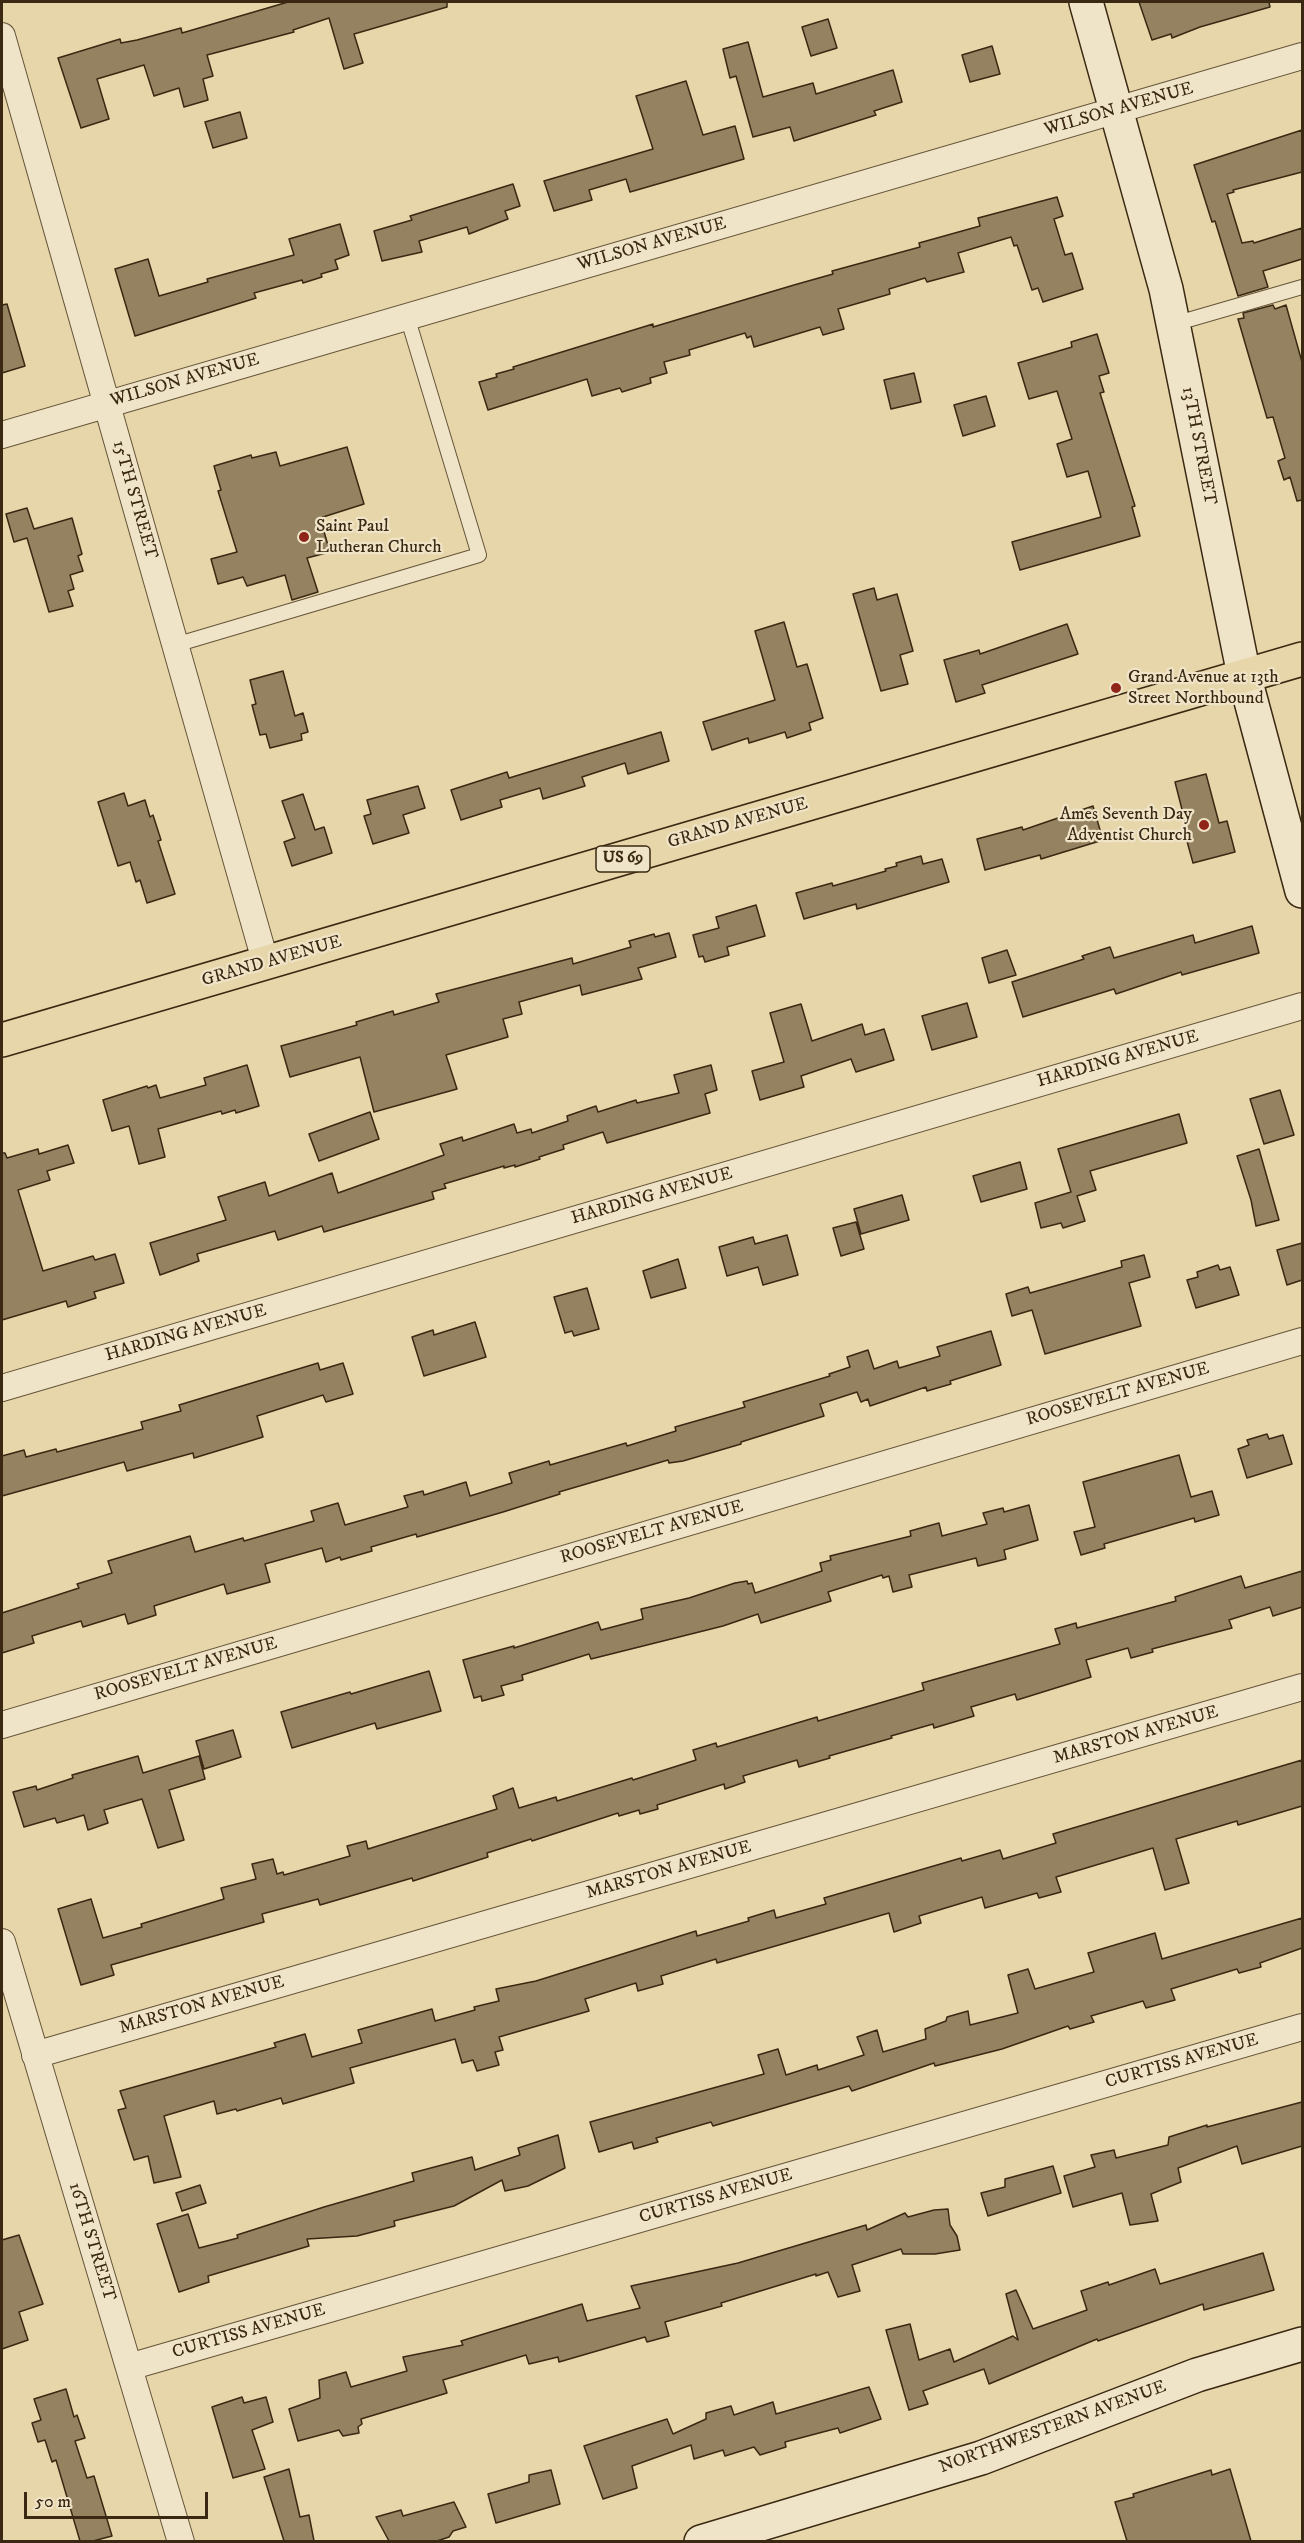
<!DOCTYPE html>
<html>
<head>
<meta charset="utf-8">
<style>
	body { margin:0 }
	#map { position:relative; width:1304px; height:2543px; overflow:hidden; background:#e7d6aa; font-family:"IM FELL DW Pica",serif }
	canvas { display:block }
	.frame { position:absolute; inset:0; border:3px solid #3a2812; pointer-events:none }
	.scale { position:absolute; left:24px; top:2492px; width:184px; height:27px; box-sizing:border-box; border:3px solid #3a2812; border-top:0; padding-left:8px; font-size:18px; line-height:21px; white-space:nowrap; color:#3a2812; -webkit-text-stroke:4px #efe4c8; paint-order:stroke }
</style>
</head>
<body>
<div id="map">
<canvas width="1304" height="2543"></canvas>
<div class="frame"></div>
<div class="scale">50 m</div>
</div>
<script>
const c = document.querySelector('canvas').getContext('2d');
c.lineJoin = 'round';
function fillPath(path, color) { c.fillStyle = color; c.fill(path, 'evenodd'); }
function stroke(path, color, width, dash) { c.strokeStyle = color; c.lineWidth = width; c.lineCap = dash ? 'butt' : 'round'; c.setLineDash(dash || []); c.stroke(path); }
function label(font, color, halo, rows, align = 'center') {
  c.font = font + ' "IM FELL DW Pica",serif'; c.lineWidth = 4.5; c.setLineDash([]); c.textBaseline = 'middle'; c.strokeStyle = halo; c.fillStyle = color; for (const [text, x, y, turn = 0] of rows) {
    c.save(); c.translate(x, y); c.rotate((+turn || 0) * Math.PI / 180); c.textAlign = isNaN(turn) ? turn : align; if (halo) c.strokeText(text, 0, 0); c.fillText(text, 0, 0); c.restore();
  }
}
const building = new Path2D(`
	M288,2h159v5l-93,27 9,29 -19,6 -15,-51 -36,12 1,2 -87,23 6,21 -10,3 5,21 -24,7 -5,-19 -25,8 -10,-31 -47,14 12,40 -28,9 -23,-70 62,-19 1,4 16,-3 44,-12 1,5z
	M1139,2h130l1,5 -70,20 -28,11 -1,-4 -19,6z
	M828,19l9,29 -26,8 -9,-29z
	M748,42l15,55 50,-14 3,11 77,-24 9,32 -28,9 2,4 -82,26 -4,-14 -37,10 -17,-61 -6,2 -7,-29z
	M992,46l8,28 -30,8 -8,-27z
	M686,81l17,54 32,-9 9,33 -114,33 -4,-13 -37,11 3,10 -38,11 -10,-30 109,-32 -17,-53z
	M240,112l7,26 -34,10 -8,-26z
	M1302,130v42l-69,18 1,2 -7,2 15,49 11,-2 1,2 48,-15v31l-39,12 5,16 -30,9 -23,-75 -3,1 -18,-57z
	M513,184l7,22 -15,5 3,8 -39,15 -2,-7 -48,14 3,11 -40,9 -8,-30 38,-11 -2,-4z
	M1057,197l6,19 -9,3 11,36 7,-2 11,36 -40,13 -5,-14 -6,2 -15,-45 -3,1 -3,-9 -53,16 6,19 -37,10 -2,-4 -36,11 1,5 -52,15 6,20 -21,6 -3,-8 -66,20 -3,-11 -4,2 -2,-5 -56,17 1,5 -26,7 3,11 -17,5 1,5 -29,9 -2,-4 -28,8 -5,-17 -99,31 -9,-28 18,-5 -1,-3 18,-5 -1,-2 140,-43v3l141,-42 39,-11 -1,-3 88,-24 -1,-4 61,-17 -2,-8z
	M340,224l9,31 -14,5 3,9 -17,5 1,3 -19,6 -1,-3 -48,13 2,5 -121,38 -20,-67 33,-10 11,37 49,-14 -1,-3 87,-24 -5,-16z
	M7,304l18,62 -23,7v-68z
	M1273,305l2,4 11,-4 16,57v138l-5,1 -7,-24 -6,3 -6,-19 7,-3 -12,-41 -6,1 -29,-99 6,-1 -1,-5z
	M1097,334l12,39 -10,3 5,16 -4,1 35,113 -3,1 8,29 -120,34 -8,-28 89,-25 -13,-46 -21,6 -10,-33 15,-5 -15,-48 -28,8 -11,-36 54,-16 -1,-5z
	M914,373l7,29 -30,7 -7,-29z
	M986,396l9,30 -32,10 -9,-31z
	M347,447l17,57 -44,14 10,34 -23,6 11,34 -26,8 -7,-25 -38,11 -4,-9 -25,7 -7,-25 26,-7 -19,-61 3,-1 -7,-24 37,-11 1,3 24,-6 4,14z
	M27,508l7,21 38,-11 10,36 -4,2 5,15 -13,4 4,14 -6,2 5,15 -24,6 -22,-74 -13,4 -8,-28z
	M874,588l3,12 20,-6 16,57 -13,4 8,29 -27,7 -28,-97z
	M784,622l13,45 10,-3 16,54 -14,5 2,7 -24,8 -2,-6 -36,11 -1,-5 -36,12 -9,-28 72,-22 -20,-69z
	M1067,624l11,30 -96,31 3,8 -29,9 -12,-42 35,-10 1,4z
	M283,671l12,45 8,-3 5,19 -7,2 1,6 -32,8 -4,-14 -6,1 -8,-30 4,-1 -6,-24z
	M661,732l8,29 -41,13 -3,-11 -43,14 3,9 -42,13 -3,-11 -40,12 2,7 -41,13 -10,-30 56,-18 2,6z
	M1206,774l13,49 8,-2 8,31 -42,11 -8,-29 3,-1 -13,-51z
	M418,786l7,22 -22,7 6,18 -36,11 -9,-28 7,-2 -4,-14z
	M124,793l4,13 17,-6 5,17 3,-2 8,25 -3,1 17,53 -28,9 -7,-23 -4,2 -6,-20 -12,4 -20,-64z
	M303,794l12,36 9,-3 8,26 -40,13 -8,-24 11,-4 -13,-37z
	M1093,806l10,34 -62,19 -1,-4 -55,15 -8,-31 45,-12 1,3z
	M921,856l2,8 19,-5 7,23 -92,27 -1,-5 -52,15 -8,-26 36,-10 1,3 53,-15 -1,-2 12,-3 -1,-3z
	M756,905l9,31 -38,11 2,8 -24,7 -2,-6 -4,1 -6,-22 26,-7 -3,-11z
	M1252,926l7,27 -77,22 -1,-3 -65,22 -2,-5 -91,28 -11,-35 72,-23 -2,-3 28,-9 4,11 79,-23 2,8z
	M669,933l7,24 -38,11 4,11 -60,16 -2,-10 -61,17 3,12 -19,5 5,18 -62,18 11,34 -83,23 -14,-55 -70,20 -9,-31 76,-21 -1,-3 37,-11 1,4 45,-13 -3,-8 136,-36 1,6 58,-17 -2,-6 25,-7 1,3z
	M1007,950l9,25 -27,8 -7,-25z
	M967,1003l10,34 -45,13 -10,-34z
	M801,1004l11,37 50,-17 3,11 19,-6 10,31 -38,12 -5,-13 -50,17 3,11 -44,13 -8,-29 32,-9 -14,-49z
	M247,1065l12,41 -23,7 -1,-3 -13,4 -1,-3 -63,18 7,28 -26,7 -10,-38 -17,5 -9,-31 44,-14 1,2 8,-3 4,13 46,-13 -2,-7z
	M711,1065l6,25 -12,4 5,19 -103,30 -4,-11 -40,13 1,4 -25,8 1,2 -25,8v-2l-11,3v-2l-60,18 2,4 -14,4 2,7 -110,33 -2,-6 -44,14 -3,-9 -78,23 2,7 -39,14 -10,-32 76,-23 -8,-23 47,-15 4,14 63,-23 6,20 106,-38 -4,-11 22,-7 1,4 51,-17 3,9 14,-4 1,4 36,-12 -1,-5 29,-10 2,6 38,-12 1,3 42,-10 -5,-18z
	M1280,1090l14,45 -30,9 -14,-45z
	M370,1112l9,27 -60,22 -10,-27z
	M1179,1114l8,29 -97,28 6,19 -19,6 8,25 -22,7 -2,-5 -20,5 -6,-25 36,-11 -13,-43z
	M68,1145l6,18 -27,8 3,9 -32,10 25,81 50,-15 2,4 20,-6 9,29 -30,9 2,6 -28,9 -2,-6 -64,19v-167h3l2,5 31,-9 1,5z
	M1259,1149l20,71 -23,6 -5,-26 -14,-44z
	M1020,1162l7,27 -46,13 -8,-26z
	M902,1195l7,25 -48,14 -7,-25z
	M856,1222l8,27 -23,7 -8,-28z
	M787,1235l11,40 -35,10 -5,-18 -31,9 -8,-29 34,-10 2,7z
	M1302,1243v37l-15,5 -10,-35z
	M1144,1255l6,22 -21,6 12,43 -96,28 -13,-44 -20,6 -6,-22 22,-7 2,6 92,-26 -1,-6z
	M678,1259l8,29 -35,10 -8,-27z
	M1218,1265l2,5 10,-3 9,28 -43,13 -9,-28 11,-3 -1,-5z
	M587,1288l12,41 -25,7 -2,-5 -7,2 -11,-36z
	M475,1322l11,35 -62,19 -12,-39 21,-7 1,5z
	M991,1331l10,34 -51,16 1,3 -24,7 -1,-4 -56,19 -2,-7 -7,3 -4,-10 -37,12 4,12 -83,26v2l-58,17 -14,2 -1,-3 -109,32 1,2 -57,18 -86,25 -1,-3 -45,13 1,4 -31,9 -1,-3 -14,5 -4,-14 -57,16 5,18 -43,12 -3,-10 -70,22 2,9 -28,9 -3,-10 -42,13 -2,-6 -49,15 2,7 -32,10v-40l77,-25 -2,-4 35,-11 -4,-12 82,-25 5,16 48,-14 1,3 70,-20 -3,-10 27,-8 7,22 63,-18 -4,-11 19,-5 1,4 42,-13 4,14 42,-13 -3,-10 40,-12 1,4 76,-22 1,3 49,-15 -1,-4 70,-20 -2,-5 87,-26 -1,-2 21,-7 -3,-10 21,-7 6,19 23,-8 2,7 41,-12 -3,-9z
	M318,1363l2,7 23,-7 10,31 -27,8 -3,-7 -66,21 6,21 -69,21 -1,-5 -66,18 -3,-9 -122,34v-40l22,-6 2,7 30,-8 1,3 86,-23 -2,-7 40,-11 -2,-6z
	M1267,1434l2,5 14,-4 9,29 -45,14 -9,-29 11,-4 -2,-5z
	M1179,1455l12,42 21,-6 7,24 -24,7 -1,-4 -90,26 1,4 -24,7 -7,-23 21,-5 -12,-45z
	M1029,1505l9,35 -34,10 2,9 -28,7 -2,-8 -67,17 3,12 -19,5 -4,-16 -6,2 -1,-3 -54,17 3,9 -70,22 -3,-9 -35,12 -132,33 -2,-5 -67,21 1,5 -22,6 3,9 -22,6 -1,-5 -7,2 -11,-38 51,-14v2l84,-26 3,8 42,-11 -2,-10 48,-11 46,-15 12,-2 1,3 4,-1 3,10 67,-22 -2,-8 11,-3 -1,-4 81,-20 -1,-5 29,-8 3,13 45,-12 -4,-11 20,-5 1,4z
	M1302,1571v36l-29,9 -3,-9 -41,13 3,8 -80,21 1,3 -22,6 -3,-10 -42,12 5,17 -74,23 -2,-6 -44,13 3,9 -40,12 -1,-4 -42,12 1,2 -63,18 1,2 -31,9 -2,-7 -54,16 2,6 -20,7 -1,-5 -67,21 1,4 -18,5 -1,-4 -20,6 -1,-3 -86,28 -1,-2 -44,14 1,4 -75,24 -1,-3 -92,27 -2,-6 -56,15 2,8 -153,43 3,10 -33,10 -23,-76 33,-10 12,39 39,-11 -1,-3 83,-25 -3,-11 35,-9 -4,-15 21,-5 4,15 6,-2 1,3 66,-19 -3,-10 19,-5 2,8 129,-40 -4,-13 20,-8 6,20 37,-11 1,4 75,-23 1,2 63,-20 -3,-10 23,-7 1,4 100,-30 1,4 106,-31 -2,-7 138,-39 -5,-15 21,-6 1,5 99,-27 -1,-4 66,-21 4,12z
	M429,1671l12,40 -64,18 -2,-6 -83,25 -11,-36 69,-20 1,2z
	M233,1730l8,27 -37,12 -8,-28z
	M138,1756l5,17 56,-17 6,23 -36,11 15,50 -26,8 -16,-49 -38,11 4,13 -20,7 -4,-15 -27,8 -2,-5 -31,9 -11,-35 23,-6 1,4 36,-12 -1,-3z
	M1302,1760v46l-64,19 -1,-4 -61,18 13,44 -24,7 -12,-42 -97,29 5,15 -22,6 -2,-5 -52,15 -3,-11 -63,19 2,7 -27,9 -5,-19 -172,50 -1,-4 -55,17 2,8 -25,7 -2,-8 -51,16 4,12 -90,26 4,13 -8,2 4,13 -22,6 -4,-11 -11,3 -7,-24 -105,29 4,15 -71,21 -2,-6 -44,13 -1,-2 -19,5 -3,-13 -50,15 17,61 -27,6 -6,-27 -14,4 -16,-50 8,-2 -6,-17 156,-44 -2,-4 31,-9 7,23 50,-14 -4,-13 74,-21 3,12 40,-11 -1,-3 25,-6 -3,-12 40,-8 160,-50 1,5 52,-15 -1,-3 26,-8 2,8 50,-14 -2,-6 137,-40 1,3 38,-11 3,9 53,-16 -3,-9z
	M1302,1918v30l-42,15 1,4 -22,6 -2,-4 -66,20 4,11 -29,8 -3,-7 -52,15 3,6 -24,7 -2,-3 -66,23 -67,17 -1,-3 -82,28 -3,-5 -136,40 -2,-4 -55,16 2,4 -24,7 -2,-7 -33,10 -9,-30 174,-48 -6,-19 20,-6 8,26 31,-10 1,5 46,-15 -7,-18 20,-7 6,22 43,-13 -1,-10 21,-8 1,-4 21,-6 2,14 48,-12 -10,-38 20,-6 7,20 59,-17 -6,-19 67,-20 7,26z
	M1302,2102v44l-60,18 -5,-18 -59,22 3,14 -30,12 7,27 -28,4 -8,-32 -49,14 -9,-31 31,-9 -4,-12 23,-5 2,8 52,-13 1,-8 38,-12v2z
	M558,2135l7,33 -37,18 -23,5 -3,-11 -48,26 -60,15 1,5 -38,10 -50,3 2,7 -101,30 1,6 -30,10 -22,-68 31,-10 11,34 39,-10 -1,-3 87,-28 90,-26 -2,-8 60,-16 3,13 45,-15 -2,-7z
	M1053,2166l8,27 -73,23 -7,-23 24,-6v-8z
	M200,2185l6,18 -24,8 -6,-18z
	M948,2209l2,16 7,11 3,14 -25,4h-32l-2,-5 -49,16 8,26 -22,6 -10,-25 -12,4v-2l-95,29 1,3 -57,16 4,14 -22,6 -2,-5 -86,25 -1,-5 -29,7 -3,-9 -83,25 4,13 -86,26 1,5 -4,3 1,6 -16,3 -4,-6 -41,11 -9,-32 31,-11 -1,-18 27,-8 5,15 56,-16 -4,-14 60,-12 -2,-4 121,-37 5,17 53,-13 -9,-22 107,-23 128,-38 1,5 38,-17 3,4 26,-7z
	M19,2235l24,69 -24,8 9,28 -26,9v-109z
	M1263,2253l11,37 -70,20 -1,-6 -105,37 -1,-2 -108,45 -5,-15 -61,22 5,13 -19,6 -23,-80 24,-6 9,36 31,-11 4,13 59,-26 5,4 -12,-46 10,-4 17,39 54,-19 -6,-19 27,-9 1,3 46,-16 5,15z
	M869,2387l12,32 -41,14 -2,-5 -53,14 1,5 -26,8 -6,-8 -29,9 -2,-6 -29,9 -3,-14 -59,21 5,22 -34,11 -19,-53 83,-27 6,15 33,-15v-6l25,-7 3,9 39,-13 3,12z
	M66,2389l8,28 3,-2 8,23 -10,3 12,37 7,-2 18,60 -19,5h-13l-24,-81 -4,2 -7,-22 -7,2 -6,-19 9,-3 -7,-21z
	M242,2397l2,6 22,-6 7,25 -21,8 13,39 -32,9 -21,-71z
	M289,2469l11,48 9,-2 5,26h-30l-20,-64z
	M1230,2469l21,72h-124l-12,-39 19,-5 -1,-3 78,-24 1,5z
	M551,2470l9,34 -64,19 -8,-29 41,-12v-7z
	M454,2502l12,25 -13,4 -4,6 -12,4h-48l-13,-24 25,-7 2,6z`);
const lane = new Path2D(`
	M1174,324l128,-37
	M175,645l304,-90 -72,-239`);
const street = new Path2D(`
	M2,36l264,928
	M2,435l1300,-379
	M2,1388l1300,-382
	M2,1725l1300,-384
	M2,1942l179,600
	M35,2055l1267,-368
	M129,2367l1173,-340`);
const secondary = new Path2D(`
	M1086,2l80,287 78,386 58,216
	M701,2542l280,-84 216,-83 105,-31`);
const primary = new Path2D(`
	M2,1040l1300,-381`);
const markers = [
	[304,537,6,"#8f2418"],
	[1116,688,6,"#8f2418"],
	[1204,825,6,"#8f2418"]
];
const shields = [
	[623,859,54]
];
const shieldNames = [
	["US 69",623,859]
];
const streetNames = [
	["WILSON AVENUE",1119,110,-16],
	["WILSON AVENUE",652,245,-16],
	["WILSON AVENUE",185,381,-16],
	["13TH STREET",1198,446,79],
	["15TH STREET",134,500,74],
	["GRAND AVENUE",738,824,-16],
	["GRAND AVENUE",272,962,-16],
	["HARDING AVENUE",1118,1060,-16],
	["HARDING AVENUE",652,1197,-16],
	["HARDING AVENUE",186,1334,-16],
	["ROOSEVELT AVENUE",1118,1395,-16],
	["ROOSEVELT AVENUE",652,1533,-16],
	["ROOSEVELT AVENUE",186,1670,-16],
	["MARSTON AVENUE",1136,1736,-16],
	["MARSTON AVENUE",669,1871,-16],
	["MARSTON AVENUE",202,2006,-16],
	["CURTISS AVENUE",1182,2062,-16],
	["CURTISS AVENUE",716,2197,-16],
	["16TH STREET",91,2242,73],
	["CURTISS AVENUE",249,2332,-16],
	["NORTHWESTERN AVENUE",1053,2428,-20]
];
const poiNames = [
	["Saint Paul",316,527],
	["Lutheran Church",316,548],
	["Grand Avenue at 13th",1128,678],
	["Street Northbound",1128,699],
	["Ames Seventh Day",1192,815,"right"],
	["Adventist Church",1192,836,"right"]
];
fillPath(building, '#948261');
stroke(building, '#3a2812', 1.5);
stroke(lane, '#655438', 16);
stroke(street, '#655438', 28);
stroke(secondary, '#3a2812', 36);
stroke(primary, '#3a2812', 36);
stroke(lane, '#efe4c8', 14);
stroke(street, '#efe4c8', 26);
stroke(secondary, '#efe4c8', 33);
stroke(primary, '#e7d6aa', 33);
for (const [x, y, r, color] of markers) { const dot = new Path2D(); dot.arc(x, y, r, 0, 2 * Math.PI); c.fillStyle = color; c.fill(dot); stroke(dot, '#efe4c8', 2); }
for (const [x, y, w] of shields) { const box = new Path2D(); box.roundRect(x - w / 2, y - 13, w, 26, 4.5); c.fillStyle = '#efe4c8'; c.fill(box); stroke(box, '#3a2812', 1.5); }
label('bold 16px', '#3a2812', null, shieldNames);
label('18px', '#3a2812', '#efe4c8', streetNames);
label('18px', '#3a2812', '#efe4c8', poiNames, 'left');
</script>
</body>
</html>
